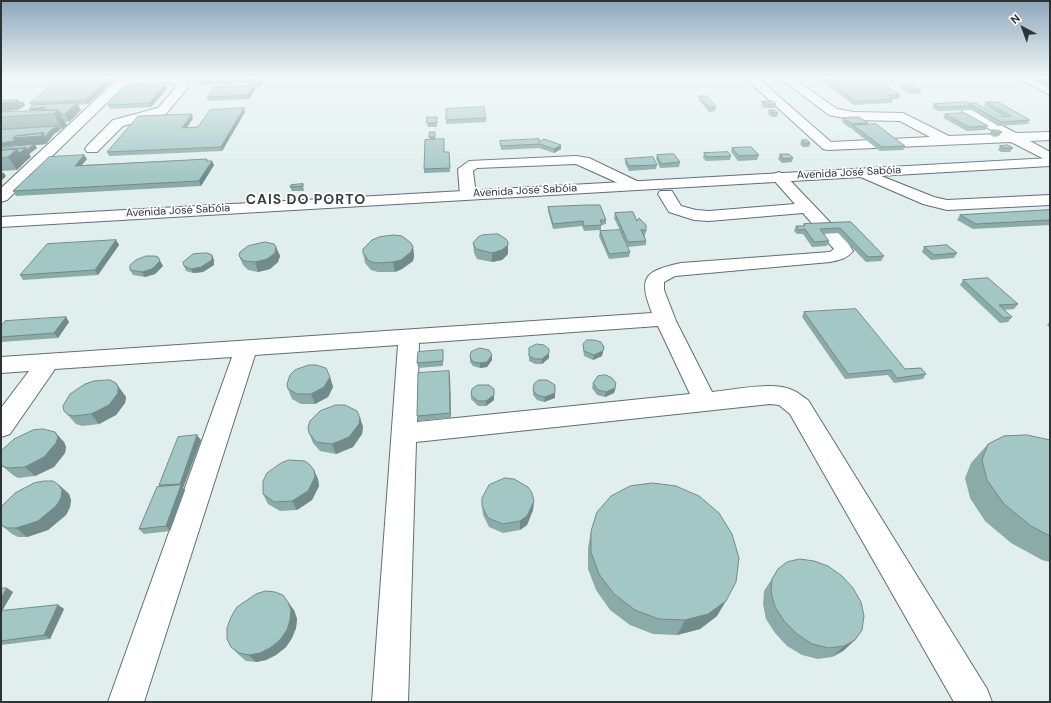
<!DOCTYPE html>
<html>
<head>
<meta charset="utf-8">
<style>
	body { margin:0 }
	#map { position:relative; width:1051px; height:703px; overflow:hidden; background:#e0efee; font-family:"DM Sans",sans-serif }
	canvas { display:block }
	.frame { position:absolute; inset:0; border:2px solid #2e3433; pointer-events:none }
	.north { position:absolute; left:1003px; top:8px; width:40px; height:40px; -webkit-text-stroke:3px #fff; paint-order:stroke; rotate:319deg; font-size:11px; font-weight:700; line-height:16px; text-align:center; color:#2e3433 }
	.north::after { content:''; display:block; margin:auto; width:14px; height:18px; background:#2e3433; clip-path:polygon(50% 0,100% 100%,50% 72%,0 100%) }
</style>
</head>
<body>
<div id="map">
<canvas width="1051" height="703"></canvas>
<div class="frame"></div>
<div class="north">N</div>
</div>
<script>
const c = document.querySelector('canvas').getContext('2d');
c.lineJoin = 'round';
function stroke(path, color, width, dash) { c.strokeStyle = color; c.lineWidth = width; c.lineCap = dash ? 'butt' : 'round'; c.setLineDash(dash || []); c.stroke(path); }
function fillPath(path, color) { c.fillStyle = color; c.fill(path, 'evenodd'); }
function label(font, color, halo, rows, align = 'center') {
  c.font = font + ' "DM Sans",sans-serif'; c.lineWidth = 3.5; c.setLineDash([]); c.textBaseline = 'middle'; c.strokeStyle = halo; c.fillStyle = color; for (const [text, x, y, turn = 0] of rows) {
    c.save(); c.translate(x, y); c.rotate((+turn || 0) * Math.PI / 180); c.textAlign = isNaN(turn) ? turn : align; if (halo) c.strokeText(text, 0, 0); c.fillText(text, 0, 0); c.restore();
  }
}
const minor = new Path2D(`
	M119,78h63l6,5 -3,8 -19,23 -43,12 -26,26h-10l-2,-3 2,-3 26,-26 45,-12 17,-20 1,-4 -11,-2 -39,2 -119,116 -6,2v-14z
	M745,78h13l73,64 99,-5 -30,-16 -46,-1 -25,-5 -49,-37h13l44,31 17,3 49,1 46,23 49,-2 -34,-19 -2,-3 2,-3 4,-1 48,25 34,-1v8l-20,1 20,11v10l-39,-20 -183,8 -5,-1z
	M1017,78h15l18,9v8z
	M576,156l13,2 50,24 3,3 -3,3h-10l-53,-24 -99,4 -4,3 3,24 -2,3h-12l-2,-3 -2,-26 11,-8z
	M861,168l73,29 13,3 103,-5v10l-103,5 -24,-6 -67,-29 -2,-3 2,-3z
	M779,172l5,2 61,64 8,13c-6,8 -14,9 -23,11l-155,14 -11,6v8l12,31 36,71c21,-2 62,-11 80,-2 6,2 11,7 16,10l179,289 5,13h-38l-164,-288 -11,-9 -9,-1 -354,38 -8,260h-36l26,-357 -143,10 -111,347h-36l124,-345 -177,12 -45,65 -9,3v-29l28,-37 -28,2v-16l651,-44c-14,-36 -8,-42 29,-50l149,-11 4,-3 -31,-36 -94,8 -15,-1 -25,-8 -11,-18 2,-3h12l9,15 15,4 13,1 86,-7 -24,-27 3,-3zM658,326l32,68 -273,28 2,-79z`);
const major = new Path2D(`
	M1050,158v8l-1049,61v-10z`);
const wall = new Path2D(`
	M61,78h55l-28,26 -10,1 3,5 -12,12h-4l2,3 -5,4h-2v1l-6,4 -8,10 -11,1 2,3 -8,6 2,3 -6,5 -8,8 -16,1v-23l17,-2 -1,-1 -16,2v-21h1l-1,-1v-12h1h-1v-12l17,-1 1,1 6,4 -7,5 -15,1 1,1 26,-1 2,-4 -2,-4z
	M260,78l-1,1 4,3 -3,5 -6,1 1,2 -6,9 -40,2 -2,-4 42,-11 -1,-2 1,-1 -49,2 -1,-4z
	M819,78h43l7,5 31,12 -1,4h-6l-1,4 -38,2 -35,-26z
	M1030,78h20v10l-4,-1 -4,-2 1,-1z
	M901,84l20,6 -1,3 -11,1 -9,-6z
	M167,89l-16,18 -41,2 -2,-4z
	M699,96l17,11 -1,4 -6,1 -10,-12z
	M762,102l14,2 -1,4h-11l-3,-2z
	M986,102l44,18 -2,4 -30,2 -28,-17v1l-32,1 -6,-3 2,-4h35v-1l31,14h3l-19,-11z
	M446,109l40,9v4l-40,2z
	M769,110l9,3 -1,4h-5l-4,-3z
	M245,112l-23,39 -113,5 -2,-4 86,-34 -6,10 11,-1z
	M945,114l43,12 -3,4 -18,1 -24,-13z
	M437,117v10h-9l-1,-4z
	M843,118l25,5 -1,1 38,22 -2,4 -23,1 -28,-22v-1h-2l-8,-6z
	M992,130l10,2 -3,4 -5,1 -5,-3z
	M435,132v7l10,13h4l1,20 -26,1v-4l6,-30 -1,-2z
	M802,140l8,3 -1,4h-6l-3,-3z
	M500,141l39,1 22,3v4l-7,4 -15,-5 -38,2z
	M1000,146l13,2 -3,4h-9l-3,-2z
	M732,148l27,7 -2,5 -19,1 -7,-9z
	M704,153l27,3 -1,4 -24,1 -3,-3z
	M780,154l13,4 -1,4 -10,1 -4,-4z
	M657,155l23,7 -1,5 -19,1 -4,-9z
	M87,159l-5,6 125,-6 1,2h4l2,4 -13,21 -185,10 -3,-5z
	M625,159l32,6 -1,4 -27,2 -4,-8z
	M303,184l1,7h-12l-2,-4z
	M548,207l58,13v4l-5,1v5l-17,1 -2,-5 -29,3 -5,-18z
	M1050,210v15l-77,4 -16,-9 3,-5z
	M615,213l22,8 9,10 -1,5 -1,-1 2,6v4l-18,2 -14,-29z
	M851,222l33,34 -3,5 -15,1 -28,-29 -15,1 6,7 -2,5 -15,1 -9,-13h-6l-3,-3 2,-5h7l1,-2z
	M600,231l30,21 -1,5 -20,2 -10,-23z
	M116,240l3,5 -21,30 -75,5 -3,-5z
	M473,243l35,11 -6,6 -10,2 -15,-3 -3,-6z
	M276,247l4,9 -2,6 -8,7 -12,3 -10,-2 -5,-5 -4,-9z
	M413,247l1,9 -1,5 -11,8 -7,3h-17l-7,-2 -6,-7 -2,-10z
	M924,247l33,6 -3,5 -23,2 -9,-8z
	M158,257l5,9 -8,8 -10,3 -12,-2 -3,-5z
	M214,260v5l-11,7 -10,1 -7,-2 -2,-5z
	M963,280l55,24 -4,5 -10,1 8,7 -4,5 -8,1 -40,-38z
	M804,312l101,57 21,5 -3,5 -29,4 -6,-8 -43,4 -43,-62z
	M66,317l3,5 -11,16 -57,4v-16z
	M1050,321v7l-3,-3z
	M583,344l21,3 -2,9 -9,4 -9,-4 -1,-7z
	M529,348l20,10 -7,6h-7l-6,-3z
	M443,355v11l-25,2 -1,-5z
	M492,355v5l-5,7 -7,1 -7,-2 -3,-4v-5z
	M450,376l1,42 -33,3 -1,-5z
	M330,377l3,10 -5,10 -13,7h-14l-9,-5 -4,-10z
	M593,383l23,5 -2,5 -9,4 -8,-2 -5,-7z
	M533,390l22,8 -11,4 -7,-2 -4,-5z
	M123,393l3,4 -1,6 -9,12 -17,9 -17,2 -6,-2 -12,-13z
	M471,395l23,5 -8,6h-8l-7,-7z
	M360,418l3,9 -1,7 -9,13 -17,7 -16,-3 -7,-8 -4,-10z
	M201,440l-18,48 2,2 -15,41 -26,3 -5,-5 21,-42 -1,-2z
	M1050,440v122l-8,-2 -31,-17 -26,-22 -15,-23 -5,-20 6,-15 17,-19z
	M64,442l2,5 -1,6 -11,14 -19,9 -17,2 -5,-3 -11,-9z
	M318,479l1,7 -7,14 -15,10 -17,1 -12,-7 -5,-10z
	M59,485l10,9 2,6 -1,7 -4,8 -18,15 -21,7h-9l-6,-3 -11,-9z
	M534,501l-1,9 -6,15 -7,5 -17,3 -14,-6 -6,-12 -1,-9z
	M591,531l126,85 -17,13 -23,6 -24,-1 -23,-9 -20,-15 -14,-20 -8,-21v-21z
	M778,569l77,71 -12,11 -11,6 -14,2 -16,-4 -15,-9 -12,-13 -9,-14 -3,-15 1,-13z
	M1,588l12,4 -11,19 56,-6 6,4 -14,30 -49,6z
	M294,610l3,9 -1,9 -4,10 -6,9 -10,8 -10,5 -10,2 -10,-1 -7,-6 -8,-8z`);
const shadedWall = new Path2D(`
	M110,78h6l-28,26 -2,-4z
	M262,78l1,4 -3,5 -1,-3z
	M165,85l2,4 -16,18 -2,-4z
	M254,86l1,4 -6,9 -1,-4z
	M18,100l5,7 -5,3 -15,1 1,1 -3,1v-10z
	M23,101l2,4 -2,2 -3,-4z
	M77,103l4,7 -12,12 -4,-8z
	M46,107l5,7 -18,1 -4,-6z
	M244,108l1,4 -23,39 -1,-4z
	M58,110l9,15 -5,4 -8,-15z
	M192,114l1,4 -9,14 -2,-4z
	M58,126l2,4 -6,4 -8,10 -11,1 2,3 -8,6 2,3 -6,5 -8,8 -9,-13 9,-8 9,-1 7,-3 -14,2 -2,-2 -16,2v-4l12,-5 30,-5 8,-3z
	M561,145v4l-7,4v-4z
	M84,155l3,4 -10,11 -2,-4z
	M212,161l2,4 -13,21 -2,-5z
	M3,172l3,4 -5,5v-7z
	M116,240l3,5 -21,30 -3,-5z
	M508,245v9l-6,6 -10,2v-9z
	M276,247l4,9 -2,6 -8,7 -12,3 -3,-10z
	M413,247l1,9 -1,5 -11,8 -7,3 -2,-10z
	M212,255l2,5v5l-11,7 -10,1 -2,-4z
	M160,261l3,5 -8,8 -10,3 -3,-5z
	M66,317l3,5 -11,16 -4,-5z
	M604,347l-2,9 -9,4 1,-5z
	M549,353v5l-7,6v-5z
	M492,355v5l-5,7 -7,1v-5z
	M449,371l1,5 1,42 -1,-5z
	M330,377l3,10 -5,10 -13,7 -4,-10z
	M116,383l10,14 -1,6 -9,12 -17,9 -8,-10z
	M616,383l-2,10 -9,4 1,-5z
	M555,385v13l-11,4 1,-5z
	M494,389v11l-8,6v-5z
	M360,418l3,9 -1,7 -9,13 -17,7 -4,-10z
	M55,432l9,10 2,5 -1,6 -11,14 -19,9 -10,-9z
	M197,435l4,5 -18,48 2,2 -15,41 -4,-5 15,-40 -1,-2z
	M314,470l4,9 1,7 -7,14 -15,10 -5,-9z
	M59,485l10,9 2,6 -1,7 -4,8 -18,15 -21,7 -11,-9z
	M534,501l-1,9 -6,15 -7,5v-9z
	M7,588l6,4 -12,21v-15z
	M726,601l-9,15 -17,13 -23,6 8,-15z
	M288,602l6,8 3,9 -1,9 -4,10 -6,9 -10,8 -10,5 -10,2 -7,-7z
	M58,605l6,4 -14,30 -6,-4z
	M855,640l-12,11 -11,6 12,-11z`);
const building = new Path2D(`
	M61,78h49l-24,22 -56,3z
	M201,78h55v1l6,-1 -3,6h-11l3,-5 -52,2z
	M824,78h38l7,5 12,-1 19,13h-12l5,4 -38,2z
	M1041,78h5l-1,2z
	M901,84h11l9,6h-10z
	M165,85l-16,18 -41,2 18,-18z
	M254,86l-6,9 -41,2 7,-10z
	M699,96h8l9,11 -6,1z
	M18,100l-4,2 -13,1v-2z
	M773,101l3,3h-11l-3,-2z
	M966,102l6,4 -32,1 -6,-3z
	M986,102h12l32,18 -29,2 -32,-19h7l24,14 11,-1z
	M77,103l-12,11h-4l-3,-4h-16l4,-3 -17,2 5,-4z
	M484,107l2,11 -40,2v-11z
	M244,108l-23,39 -114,5 31,-36 54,-2 -10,14 16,-1 12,-17z
	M58,110l-4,4 -53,3v-4l2,-1z
	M769,110h5l4,3h-5z
	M965,113l23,13 -19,1 -24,-13z
	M427,117h10v6h-10z
	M859,117l9,6 -16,1 -9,-6z
	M876,124l29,22 -23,1 -29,-22z
	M58,126l-7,4 -6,7 -2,-4 -27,3 -3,2 2,3 -14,2v-13z
	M992,130h5l5,2 -6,1z
	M430,132h5v5h-6z
	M43,133l-2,3 -28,2 3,-2z
	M444,139v13h5l1,16 -26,1 1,-29z
	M539,139v3l5,-3 17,6 -7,4 -14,-5 -39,2 -1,-5z
	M802,140h5l3,3h-5z
	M34,144l-7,6 -1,-2 -25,2v-2z
	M1008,145l5,3h-9l-4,-2z
	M751,147l8,8 -20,1 -7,-8z
	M26,148l-7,5 -2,-4 -16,1z
	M17,149l-9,8 -7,1v-8z
	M728,152l3,4 -24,1 -3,-4z
	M674,154l6,8 -19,2 -4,-9z
	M780,154h9l4,4 -9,1z
	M84,155l-9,11 132,-7 -1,2h6l-13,20 -186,10 36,-34z
	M653,157l4,8 -28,1 -4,-7z
	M303,184v2l-13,1 1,-2z
	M586,205h14l6,15h-6l2,5 -18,1 -1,-5 -30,3 -5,-17z
	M1050,210v10l-74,4 -16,-9z
	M633,212l4,9 2,-3 7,7v6l-5,-2 5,12 -18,1 -13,-29z
	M851,222l33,34 -16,1 -28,-29 -20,1 9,12 -15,1 -9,-13 -6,1 -3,-4h9l-1,-2z
	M620,230l10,22 -21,2 -9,-23z
	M498,234l8,5 2,3v3l-6,5 -10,3 -16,-4 -3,-6 5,-6 4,-2z
	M394,235l8,1 9,7 2,4 -2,5 -10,8 -8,2 -17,1 -7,-2 -6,-8v-4l9,-9 7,-3z
	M116,240l-21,30 -75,5 27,-31z
	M265,242l9,2 2,3 -1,6 -8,6 -12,3 -11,-1 -5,-5 1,-4 8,-6z
	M947,245l10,8 -23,2 -10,-8z
	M207,253l5,2v5l-11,7 -10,2 -7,-3 -1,-4 10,-8z
	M146,256h9l3,1 2,4 -8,8 -10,3 -12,-2v-5l6,-5z
	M988,278l30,26 -19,1 13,12 -8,1 -41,-38z
	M856,309l49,60 16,-1 5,6 -29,4 -6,-8 -43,4 -44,-62z
	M66,317l-12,16 -53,4v-11l4,-5z
	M587,340h7l7,2 3,5 -1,4 -9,4 -10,-4 -1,-7z
	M537,344l7,1 5,4v4l-7,6h-7l-6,-3v-8z
	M480,348l9,2 3,5 -5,7 -7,1 -7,-1 -3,-5 1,-5z
	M443,350v11l-26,2 1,-11z
	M309,365h7l10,3 4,9 -6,10 -13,7h-14l-9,-5 -1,-5 3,-9 5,-5z
	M449,371l1,42 -33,3 1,-43z
	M606,375l6,3 4,5 -1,5 -9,4 -8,-2 -5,-7 5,-7z
	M110,380l6,3 2,4v6l-9,12 -18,9 -17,2 -6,-1 -4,-4 -1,-5 7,-12 15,-10 9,-3z
	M539,380h8l8,5v8l-10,4 -8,-2 -4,-5 1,-6z
	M478,385h11l5,4v6l-8,6h-8l-7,-6 1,-6z
	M336,405h9l12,6 3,7 -1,6 -10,13 -17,7 -16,-2 -7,-9 -1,-6 2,-6 10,-10z
	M43,429l12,3 3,5 -2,6 -12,14 -19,10 -17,1 -6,-2 -1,-5v-8l1,-3 12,-11 19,-9z
	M197,435l-17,49 -21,1 19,-48z
	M1027,435l23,5v96l-19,-10 -27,-22 -17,-24 -5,-20 6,-16 16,-8z
	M289,460l16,1 5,4 4,5 1,7 -7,14 -16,10 -18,1 -11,-8v-13l4,-8 14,-10z
	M505,478l9,1 14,8 4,6 2,8 -7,15 -7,5 -17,3 -15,-6 -6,-12v-8l7,-13z
	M44,481h9l6,4 3,5 -1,8 -5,8 -18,15 -22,7h-9l-6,-3v-16l1,-3 13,-13 19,-10z
	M653,483l23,3 23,10 20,17 13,21 7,24 -3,24 -10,19 -18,13 -23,6 -26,-1 -24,-9 -21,-16 -15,-20 -8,-22v-21l6,-19 14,-16 19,-10z
	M181,485l-15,41 -27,3 18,-42z
	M800,559l14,2 14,5 14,10 11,12 8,14 3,14 -2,14 -7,10 -11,6 -15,2 -17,-4 -15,-10 -13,-13 -9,-14 -4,-15 1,-13 6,-10 9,-7z
	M1,588h6l-6,10z
	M266,591l9,1 8,3 5,7 3,8 -1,10 -3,10 -7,10 -10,8 -10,5 -11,2 -10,-2 -8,-6 -4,-8v-11l4,-11 6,-10 19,-13z
	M58,605l-14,30 -43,6v-30z`);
const farStreetnames = [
	["Avenida José Sabóia",849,173,-3],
	["Avenida José Sabóia",525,191,-3],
	["Avenida José Sabóia",178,211,-3]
];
const farDistrictnames = [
	["CAIS DO PORTO",306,200]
];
stroke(minor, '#626f6e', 2);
stroke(major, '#626f6e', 2);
fillPath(minor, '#fff');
fillPath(major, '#fff');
fillPath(wall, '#8baba9');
fillPath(shadedWall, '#718b8a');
fillPath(building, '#a2c7c5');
stroke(building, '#718b8a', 1);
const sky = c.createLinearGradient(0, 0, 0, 176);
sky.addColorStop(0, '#8da6bc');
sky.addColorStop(0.44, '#f1f8f7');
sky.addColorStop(1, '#f1f8f700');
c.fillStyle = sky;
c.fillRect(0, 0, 1051, 176);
label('11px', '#2e3433', '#fff', farStreetnames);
c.letterSpacing = '1px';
label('bold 14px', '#333f3e', '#fff', farDistrictnames);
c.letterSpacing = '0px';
</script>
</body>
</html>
